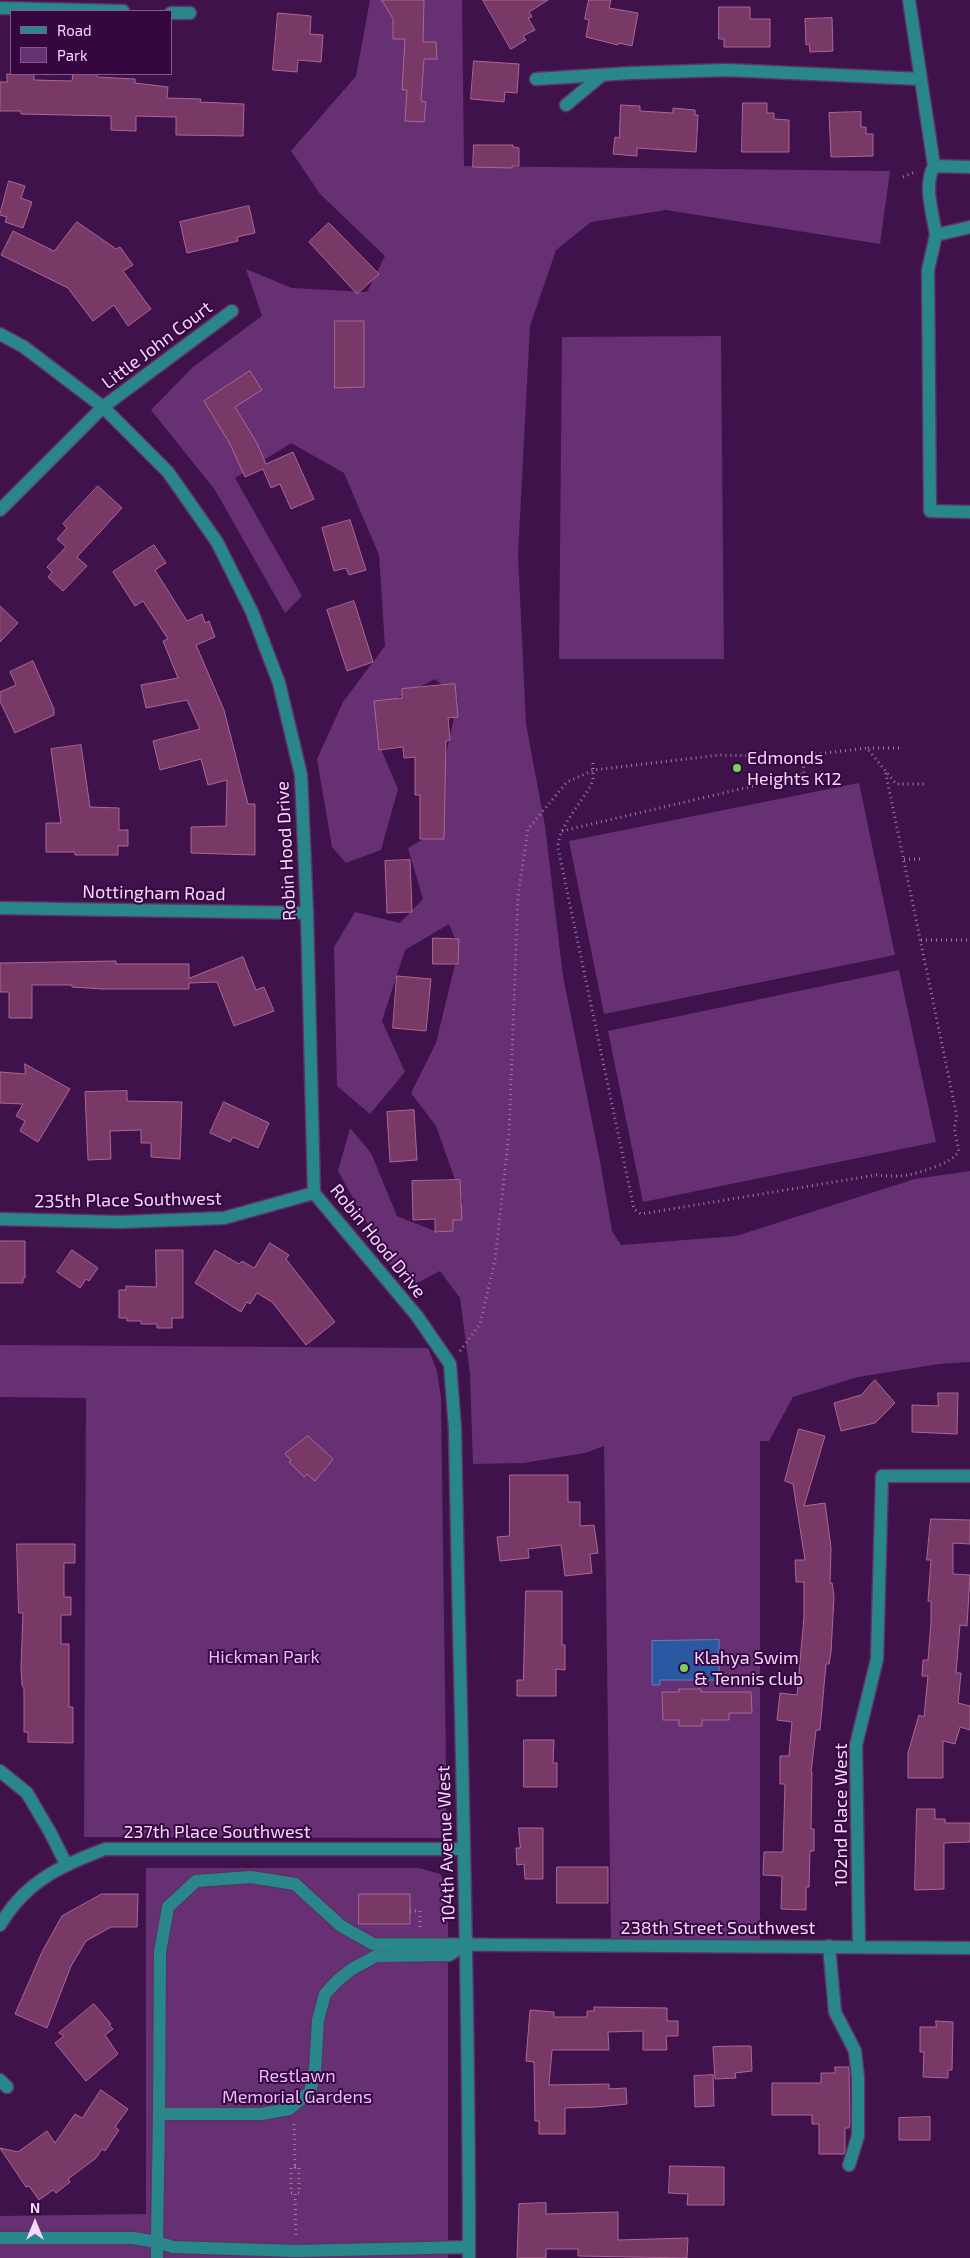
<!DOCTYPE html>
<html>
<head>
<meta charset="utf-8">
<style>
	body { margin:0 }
	#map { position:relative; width:970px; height:2258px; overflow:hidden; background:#40124b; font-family:"Exo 2",sans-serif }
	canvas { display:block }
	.legend { position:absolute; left:10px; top:10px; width:162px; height:65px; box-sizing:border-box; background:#350640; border:1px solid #815a8a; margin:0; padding:6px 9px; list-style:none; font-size:15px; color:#f3d8fa }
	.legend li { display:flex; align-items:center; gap:10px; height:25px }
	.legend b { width:25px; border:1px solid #815a8a }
	.north { position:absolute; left:10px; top:2198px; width:50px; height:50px; -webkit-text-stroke:4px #350640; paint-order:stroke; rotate:0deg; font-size:14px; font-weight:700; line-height:20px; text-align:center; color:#f3d8fa }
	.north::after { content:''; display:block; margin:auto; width:18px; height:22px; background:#f3d8fa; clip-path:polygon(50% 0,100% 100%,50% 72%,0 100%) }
</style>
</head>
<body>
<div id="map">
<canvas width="970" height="2258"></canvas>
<ul class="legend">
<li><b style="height:6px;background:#29878b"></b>Road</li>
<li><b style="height:14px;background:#663073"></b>Park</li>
</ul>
<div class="north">N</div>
</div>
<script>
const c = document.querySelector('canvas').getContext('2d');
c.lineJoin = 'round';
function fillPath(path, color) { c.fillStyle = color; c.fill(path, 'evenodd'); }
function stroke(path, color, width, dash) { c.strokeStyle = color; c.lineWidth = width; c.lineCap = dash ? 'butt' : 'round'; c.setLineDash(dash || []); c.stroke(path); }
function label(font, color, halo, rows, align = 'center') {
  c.font = font + ' "Exo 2",sans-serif'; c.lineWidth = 4; c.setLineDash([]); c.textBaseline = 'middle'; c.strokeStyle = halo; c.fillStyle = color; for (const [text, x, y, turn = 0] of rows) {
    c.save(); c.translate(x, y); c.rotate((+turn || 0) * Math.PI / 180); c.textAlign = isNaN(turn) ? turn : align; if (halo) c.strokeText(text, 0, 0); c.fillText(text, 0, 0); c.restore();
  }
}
const green = new Path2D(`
	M370,0h92l2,166 426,5 -10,73 -214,-34 -75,12 -35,28 -26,76 -12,229 8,169 19,102 18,150 37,185 12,70 9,14 115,-9 179,-57 55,-8v191l-31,2 -81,13 -65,20 -24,44h-9v504h-149l-7,-499 -19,7 -62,10 -50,1 -3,-90 -10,-76 -20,-27 -23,12 -26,-17 -53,-95 12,-43 21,25 26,63 43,17 23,-31 -27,-76 -25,-33 25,-50 23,-95 -10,-24 -44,26 -23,71 23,51 -35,42 -33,-28 -3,-139 21,-35 45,11 23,-24 -15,-51 33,-19 2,-60 15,-70 -23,-20 -42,21 -12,49 17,40 -17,61 -35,13 -14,-16 -15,-88 26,-57 42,-56 -6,-91 -35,-82 -53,-30 -56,35 67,118 -17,17 -70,-123 -64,-80 42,-43 69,-51 -16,-47 46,19 75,4 18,-36 -65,-62 -29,-43 65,-75z
	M721,336l3,323h-165l3,-322z
	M859,783l36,172 -291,59 -35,-173z
	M899,970l37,172 -293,60 -35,-171z
	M0,1345l428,3 9,23 4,27 6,440 -363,-1 2,-439 -86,-1z
	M146,1868h273l21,6 8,12v372h-448v-42l146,-2z`);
const water = new Path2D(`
	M719,1640v40h-59v5h-8v-44z`);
const building = new Path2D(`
	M382,0h42l-1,42h13l1,17h-13l-3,42 5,1 -2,20 -19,-1 2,-31h-5l3,-51h-12v-20z
	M483,0h65l-19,12 3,5 -4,1 7,12 -12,6 3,4 -15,9z
	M589,0h22l-2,8 29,5 -6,33 -13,-3 -1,2 -32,-8 3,-17 -4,-1z
	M719,7h31v12h20v28h-46v-8h-5z
	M278,13l33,3 -1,18 13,1 -2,27 -23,-2 -1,12 -24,-2z
	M832,18l1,33 -23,1 -1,-8 -3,1 -1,-26z
	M474,61l45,3 -2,29 -12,-1 -1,10 -33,-3z
	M7,74h27v6l38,1 1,-7h24v3l38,2v4l33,4 -1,11 34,1 -1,3 44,2 -1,32 -67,-1v-18l-40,-1v15l-25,-1v-14l-90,-2v-3h-21v-29h7z
	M743,103h24v10h7v6l15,1v32h-47z
	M621,105l19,1v5l33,2v-5l22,2v5h3l-2,37 -59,-4v8l-24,-2 2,-17 4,1z
	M861,112v15h5v7h7v22l-42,1 -2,-44z
	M474,145h39v2l6,1v18h-7v2l-39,-1z
	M9,181l16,5 -4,12 11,4 -9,26 -18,-6 2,-5 -7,-2z
	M249,206l6,27 -18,4 1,4 -51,12 -7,-31z
	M77,222l39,27 4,-2 13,18 -10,6 28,38 -23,17 -14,-21 -21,16 -25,-33 -67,-33 12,-24 41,20z
	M329,223l50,51 -22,20 -48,-52z
	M335,321h29v66l-29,1z
	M250,371l12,19 -27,17 22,36 9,21 27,-12 21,47 -23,10 -11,-25 -9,4 -8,-19 -18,8 -15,-33 -26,-43z
	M98,486l24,22 -45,49 10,9 -24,25 -15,-14 4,-5 -5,-5 19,-20 -9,-8 10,-11 -4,-4z
	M350,520l16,50 -17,5 -3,-7 -12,3 -12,-43z
	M154,545l12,18 -11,7 32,51 15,-7 3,9 4,-2 6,16 -19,8 28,65 24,94h7v51l-64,-2v-26l35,-1 1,-46 -19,5 -7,-26 -41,11 -7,-29 47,-12 -13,-29 -41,8 -5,-23 37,-7 -15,-37 5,-2 -25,-38 -8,5 -22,-34z
	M354,601l19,61 -26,9 -20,-61z
	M0,606l18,17 -18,19z
	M33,661l21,48v6l-39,18 -15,-32v-9l16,-7 -6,-13z
	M455,684l3,33 -10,1 2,22 -4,1 -2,98h-24v-44h-5v-38l-11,1 -1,-11 -24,3 -5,-49 28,-3v-9z
	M81,745l9,62 29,1v22h9v16h-10v9h-43v-3h-29v-29h15l-10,-74z
	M410,860l2,52 -25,1 -2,-52z
	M433,938l26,1 -1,25h-25z
	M243,957l13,33 8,-3 10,24 -40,15 -17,-44 -28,1v6h-86l-31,-2v-2h-40v33h-23v-26h-9v-29l116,-2v3h73v14z
	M397,976l34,3 -5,52 -33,-3z
	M25,1064l45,25 -32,53 -18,-11 5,-10 -9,-5 7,-12 -23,-1v-31l25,2z
	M127,1091v10l55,1 -2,57 -29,-2v-14h-10v-13l-31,1 1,28 -23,1 -3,-68z
	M224,1102l45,21 -11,25 -25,-11 -3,5 -20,-9z
	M414,1110l3,50 -27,2 -3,-50z
	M460,1180l2,40h-9v11l-18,1v-13l-22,1 -1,-39z
	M0,1241h25v37h-2v5h-23z
	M270,1243l19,12 -3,4 49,63 -29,23 -34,-43 -15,-9 -7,11 -3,-2 -6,10 -46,-29 20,-33 24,14 3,-3 12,7z
	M72,1250l26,18 -9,13 -3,-2 -6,9 -23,-16z
	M156,1250h27v68h-11v10h-15v-4h-16v-3h-14v-3h-8v-28h7v-4l30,1z
	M875,1380l20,23 -20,20 -34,8 -7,-28 27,-8z
	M938,1393h20l-1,41 -45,-2v-27l26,1z
	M799,1429l26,7 -21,70 21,-3 6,45 -1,35h2l2,13 -3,56 -2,12h-3l-6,66h-4l-5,42h1l-1,57h3v22h-4l-1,36h-3v23l-25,-1 1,-33 -19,-1 1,-23h19l2,-68h-5v-28h9l3,-34 -15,-2 3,-27 17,2 7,-78v-35h-8l-1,-22h10l-12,-76 -8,-3z
	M308,1436l25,23 -18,22 -8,-7 -3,3 -15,-15 2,-2 -6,-6z
	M510,1475h58v27h12v24l14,-1 4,28 -8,1 2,19 -27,3 -4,-31 -33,4 1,9 -29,3 -3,-24 12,-1z
	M931,1519l39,1v24l-17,-1v31l17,1 -3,51 -7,-1 -4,48h5l-3,30 12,3v24l-10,-3 -5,17 -12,-3v37h-35v-25l11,-38 5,2 4,-41h-6l1,-16h5l3,-38v-21h-3l3,-41h-4z
	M17,1544h58v19h-11v34h7v18h-10v29h8v63h4v36l-45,-1v-10h-4v-43l-2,-4 -1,-18 2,-54h-4z
	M526,1591h36v54h3v25l-9,-1v27h-39v-16h6z
	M679,1689h22v3h50l1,21h-23v7h-27v6h-23v-6h-16l-1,-28h17z
	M524,1740h30l-1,23h4v24h-33z
	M917,1809h18v10h10v4h25v19l-26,1v46l-29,1z
	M519,1828h24v51h-18l-1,-15 -7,1 -1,-17h4z
	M557,1867h51v36h-51z
	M102,1894h36l-1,33h-26l-25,14 -15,25 -24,62 -32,-14 27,-62 20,-36z
	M359,1894h51v30h-51z
	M94,2004l17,20 -2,1 4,4 -8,6 13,19 -32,27 -31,-38 9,-7 -5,-3z
	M594,2007l73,1v13h11v15h-12l1,14h-24v-19l-35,1 1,18h-57l-3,35 60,-1v5l17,-1 1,16 -31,3 -31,1v26h-26v-13h-4l-1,-59 -8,-1 4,-51 24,2v5h33v-6h7z
	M936,2021l17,1 -1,48h-4v8l-25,-1 1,-25h-4v-25h16z
	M738,2046h13l1,25 -17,2 1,5 -21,1 -2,-32z
	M835,2067h14l1,56 -1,5h-4v23l-1,3h-25v-30h-7v-9h-40v-32h49v-10h14z
	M713,2075l1,31 -19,1 -1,-31z
	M101,2090l27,19 -13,18 4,3 -14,21 -3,-2 -6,9 -28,21 2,3 -14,11 -3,-3 -14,10 -10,-14 -3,1 -26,-39 18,4 29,-21 8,12 20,-29 7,4z
	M930,2117v23h-31v-22z
	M670,2166l54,1v38h-37l1,-11 -19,-1z
	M546,2203v11l72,-2v28l70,-2 -1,20 -109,-2v-7h-32v9h-29l2,-54z`);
const path = new Path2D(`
	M903,177l12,-5
	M868,748h34
	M593,763v16l-2,6c-9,17 -34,44 -33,63l76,361 7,5 235,-39c25,3 38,0 61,-9 9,-4 16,-6 22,-15l-5,-23 3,-11 -72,-347
	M562,831l242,-57 -1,-18
	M904,859h16
	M921,940h49
	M460,1351l20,-27 15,-64 14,-126 9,-238 10,-67 39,-47 27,-12 126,-15 72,2 75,-9 29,36h30
	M410,1911h10v16h-4
	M294,2124l1,43
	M295,2167h4v26h-4l1,44
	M295,2167h-4v26h4`);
const minor = new Path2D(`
	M909,0l25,166
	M0,8l123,3
	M171,13h19
	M536,79l95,-6 96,-3 194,9
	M566,105l36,-30
	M934,166c-11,19 -1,48 2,69
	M934,166l36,1
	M970,227l-34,8 -8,35 2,241 40,1
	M0,334l24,13 79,60 65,65 49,70 35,70 27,71 22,92 6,138 7,280 103,123 33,48 5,65c5,276 14,553 14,829
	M0,510l103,-103 129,-96
	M0,908l307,5
	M0,1219l120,3 104,-4 90,-25
	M0,1771l27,22 23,39 16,32
	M0,1925c25,-43 60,-59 105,-76h357
	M466,1944l-17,11 -73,1 -24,13 -15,12 -12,13 -7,26 -3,50 -5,22 -21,17 -28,5h-102l1,-162 8,-45 28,-26 55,-4 44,7 46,42 32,18 597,4
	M829,1946l6,66 20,39 3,27v58l-9,29
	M859,1946l-3,-201 21,-86 5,-183h88
	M0,2080l7,7
	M159,2114l-2,128 16,5 123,4 173,-4
	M0,2238h133l24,4v16`);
const markers = [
	[737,768,5,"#75d25b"],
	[684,1668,5,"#75d25b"]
];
const streetNames = [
	["Little John Court",157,345,-37],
	["Robin Hood Drive",286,851,-93],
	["Nottingham Road",154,893,1],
	["235th Place Southwest",128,1200,-1],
	["Robin Hood Drive",378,1241,51],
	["102nd Place West",841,1815,-90],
	["237th Place Southwest",217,1832],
	["104th Avenue West",446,1844,-92],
	["238th Street Southwest",718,1928]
];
const poiNames = [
	["Edmonds",747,758],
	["Heights K12",747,779],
	["Klahya Swim",694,1658],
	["& Tennis club",694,1679]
];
const parkNames = [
	["Hickman Park",264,1657],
	["Restlawn",297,2076],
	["Memorial Gardens",297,2097]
];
fillPath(green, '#663073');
fillPath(water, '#2a58a1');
stroke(water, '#667ebc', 1);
fillPath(building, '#783966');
stroke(building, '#ab6796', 1);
stroke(minor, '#5d3267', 15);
stroke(path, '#9e7aa7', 3, [1, 4]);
stroke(minor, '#29878b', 12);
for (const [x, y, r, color] of markers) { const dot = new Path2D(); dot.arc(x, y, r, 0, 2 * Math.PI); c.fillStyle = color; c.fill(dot); stroke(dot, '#350640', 2); }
label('18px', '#f3d8fa', '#350640', streetNames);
label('18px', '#f3d8fa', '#350640', poiNames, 'left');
label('18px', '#ecbdf8', '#350640', parkNames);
</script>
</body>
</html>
